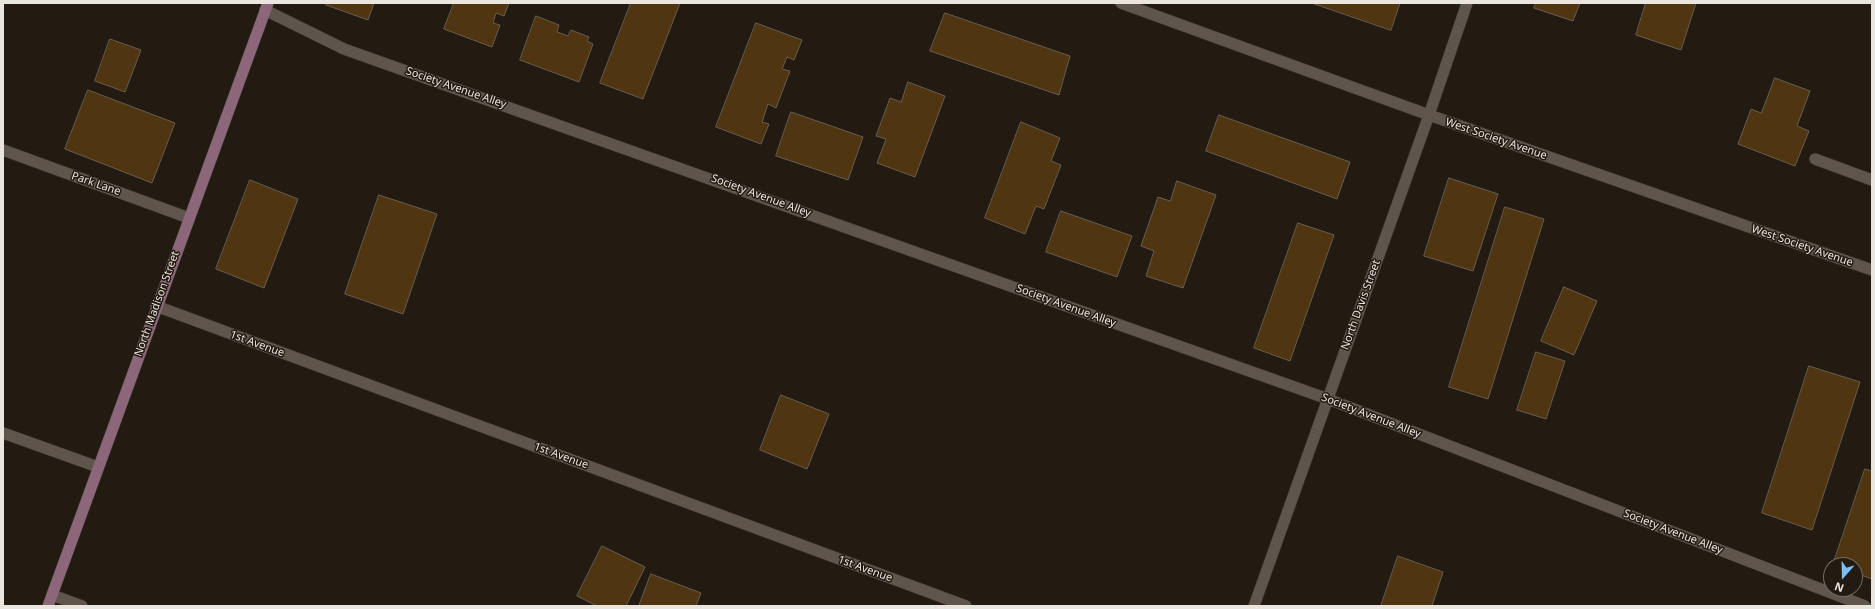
<!DOCTYPE html>
<html>
<head>
<meta charset="utf-8">
<style>
	body { margin:0 }
	#map { position:relative; width:1875px; height:609px; overflow:hidden; background:#231b12; font-family:"Noto Sans",sans-serif }
	canvas { display:block }
	.frame { position:absolute; inset:0; border:4px solid #ebe5df; pointer-events:none }
	.north { position:absolute; left:1823px; top:557px; width:40px; height:40px; box-sizing:border-box; background:#231b12; border:1px solid #736c64; border-radius:50%; rotate:200deg; font-size:11px; font-weight:700; line-height:16px; text-align:center; color:#ebe5df }
	.north::after { content:''; display:block; margin:auto; width:14px; height:18px; background:#79bff8; clip-path:polygon(50% 0,100% 100%,50% 72%,0 100%) }
</style>
</head>
<body>
<div id="map">
<canvas width="1875" height="609"></canvas>
<div class="frame"></div>
<div class="north">N</div>
</div>
<script>
const c = document.querySelector('canvas').getContext('2d');
c.lineJoin = 'round';
function fillPath(path, color) { c.fillStyle = color; c.fill(path, 'evenodd'); }
function stroke(path, color, width, dash) { c.strokeStyle = color; c.lineWidth = width; c.lineCap = dash ? 'butt' : 'round'; c.setLineDash(dash || []); c.stroke(path); }
function label(font, color, halo, rows, align = 'center') {
  c.font = font + ' "Noto Sans",sans-serif'; c.lineWidth = 3; c.setLineDash([]); c.textBaseline = 'middle'; c.strokeStyle = halo; c.fillStyle = color; for (const [text, x, y, turn = 0] of rows) {
    c.save(); c.translate(x, y); c.rotate((+turn || 0) * Math.PI / 180); c.textAlign = isNaN(turn) ? turn : align; if (halo) c.strokeText(text, 0, 0); c.fillText(text, 0, 0); c.restore();
  }
}
const building = new Path2D(`
	M327,3h47l-6,17 -42,-15z
	M454,3h55l-5,13 -8,-3 -3,10 7,2 -8,22 -48,-18z
	M631,3h49l-37,96 -43,-16z
	M1312,3h88l-9,27z
	M1536,3h44l-7,18 -39,-13z
	M1646,3h50l-15,47 -45,-15z
	M945,13l125,43 -11,39 -129,-44z
	M536,16l23,9 -2,7 11,4 3,-6 18,7 -2,4 6,3 -14,38 -59,-22z
	M756,23l46,17 -8,20 -7,-3 -5,12 8,2 -14,37 -8,-4 -6,18 7,2 -8,20 -45,-17z
	M110,39l31,11 -16,42 -30,-11z
	M1775,78l35,13 -13,35 12,5 -14,35 -57,-22 13,-35 10,4z
	M908,82l37,14 -30,81 -38,-14 9,-24 -10,-3 14,-38 11,4z
	M88,90l87,33 -23,60 -87,-34z
	M791,112l72,25 -15,43 -72,-24z
	M1219,115l131,47 -13,37 -131,-48z
	M1021,122l39,16 -9,23 10,4 -17,44 -8,-3 -11,28 -40,-16z
	M1449,178l49,16 -25,77 -49,-15z
	M250,180l48,19 -34,89 -48,-19z
	M1177,181l39,14 -33,93 -37,-12 8,-25 -13,-5 17,-49 12,4z
	M379,195l58,19 -34,100 -58,-20z
	M1505,207l39,12 -56,180 -39,-12z
	M1061,211l71,25 -15,41 -71,-25z
	M1298,223l36,12 -44,126 -36,-13z
	M1564,287l33,14 -23,54 -33,-14z
	M1536,352l29,9 -19,58 -29,-9z
	M1809,366l51,16 -48,148 -50,-17z
	M781,395l48,19 -22,55 -47,-19z
	M1865,469l7,2v108l-17,-6v-8h-22z
	M602,546l43,21 -19,39h-29l-20,-10z
	M1398,556l45,16 -11,34h-51z
	M651,574l50,19 -5,13h-57z`);
const service = new Path2D(`
	M265,10l79,39 984,350 537,207
	M1815,159l57,21
	M52,595l30,11`);
const minor = new Path2D(`
	M3,150l186,68
	M156,306l810,300
	M3,433l95,34
	M1254,606l175,-491 38,-112`);
const tertiary = new Path2D(`
	M1121,3l308,112 443,155`);
const secondary = new Path2D(`
	M48,606l220,-603`);
const streetNames = [
	["Society Avenue Alley",456,88,19],
	["West Society Avenue",1496,139,19],
	["Park Lane",96,184,19],
	["Society Avenue Alley",761,196,20],
	["West Society Avenue",1802,246,19],
	["North Madison Street",157,304,-70],
	["North Davis Street",1361,305,-70],
	["Society Avenue Alley",1066,306,20],
	["1st Avenue",257,344,20],
	["Society Avenue Alley",1371,416,21],
	["1st Avenue",561,456,20],
	["Society Avenue Alley",1673,532,21],
	["1st Avenue",865,569,20]
];
fillPath(building, '#503511');
stroke(building, '#675d52', 1);
stroke(service, '#3d3732', 12);
stroke(minor, '#3d3732', 12);
stroke(tertiary, '#3d3732', 12);
stroke(secondary, '#3d3732', 12);
stroke(service, '#5f554b', 11);
stroke(minor, '#5f554b', 11);
stroke(tertiary, '#5f554b', 11);
stroke(secondary, '#8c6779', 11);
label('11px', '#ebe5df', '#231b12', streetNames);
</script>
</body>
</html>
